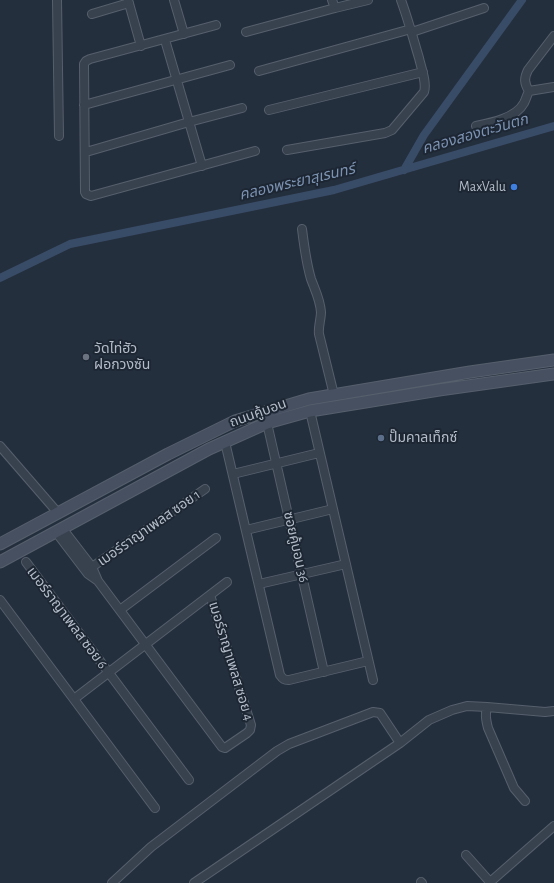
<!DOCTYPE html>
<html>
<head>
<meta charset="utf-8">
<style>
	body { margin:0 }
	canvas { display:block; background:#242f3e }
</style>
</head>
<body>
<canvas width="554" height="883"></canvas>
<script>
const c = document.querySelector('canvas').getContext('2d');
c.lineJoin = 'round';
function stroke(path, color, width, dash) { c.strokeStyle = color; c.lineWidth = width; c.lineCap = dash ? 'butt' : 'round'; c.setLineDash(dash || []); c.stroke(path); }
function label(font, color, halo, rows, align = 'center') {
  c.font = font + ' "Alegreya Sans","Noto Sans Thai",sans-serif'; c.lineWidth = 4; c.setLineDash([]); c.textBaseline = 'middle'; c.strokeStyle = halo; c.fillStyle = color; for (const [text, x, y, turn = 0] of rows) {
    c.save(); c.translate(x, y); c.rotate((+turn || 0) * Math.PI / 180); c.textAlign = isNaN(turn) ? turn : align; if (halo) c.strokeText(text, 0, 0); c.fillText(text, 0, 0); c.restore();
  }
}
const canal = new Path2D(`
	M404,170l20,-35 98,-135
	M0,278l70,-34 264,-54 220,-64`);
const street = new Path2D(`
	M57,0l2,136
	M128,0l13,46
	M174,0l10,34
	M332,0l3,8
	M92,14l37,-11
	M216,25l-126,34 -4,2 -2,3 1,128 1,2 5,2 164,-45
	M246,32l89,-24 33,-8
	M412,32l72,-24
	M554,36l-26,34c-4,8 -4,13 1,21l25,-4
	M165,40l37,126
	M259,71l152,-42
	M84,105l146,-40
	M269,110l154,-38
	M476,126c15,-3 40,-8 48,-23 2,-4 3,-8 5,-12
	M287,150l98,-17 7,-3 32,-38c3,-9 -3,-25 -5,-34 -6,-20 -11,-39 -18,-58
	M86,152l103,-30 53,-14
	M302,229c2,16 4,33 9,50 4,11 9,20 10,33 0,7 -3,15 -2,22l15,61
	M310,411l63,269
	M267,423l57,249
	M225,442l55,233c3,4 4,5 9,5l79,-19
	M0,446l58,67
	M233,474l86,-21
	M62,528l30,39 6,14 124,166 3,1 22,-15 3,-3 1,-5 -41,-130
	M246,530l87,-21
	M56,532l32,42 10,7
	M26,562l163,218
	M92,567l113,-78
	M259,584l87,-20
	M0,600l155,208
	M120,610l96,-72
	M74,699l153,-117
	M487,707c-2,8 -1,13 1,21l26,60 11,13
	M466,855l24,27
	M421,882l1,1
	M112,883l39,-36 126,-96 12,-7 84,-32 7,1 20,30
	M194,883l206,-140 29,-23 23,-10 15,-4 20,1 58,5 9,-1
	M489,883l65,-57`);
const secondary = new Path2D(`
	M0,544l168,-90 67,-33 74,-22 161,-27 84,-12
	M0,562l209,-113 58,-26 43,-12 129,-21 115,-16`);
const markers = [
	[514,187,4,"#3f7fe0"],
	[86,357,4,"#6b7280"],
	[381,438,4,"#5c6f8a"]
];
const poiNames = [
	["MaxValu",506,187,"right"],
	["วัดไท่ฮัว",94,349],
	["ฝอกวงซัน",94,365],
	["ปั๊มคาลเท็กซ์",389,438]
];
const streetNames = [
	["ถนนคู้บอน",258,413,-20],
	["เมอร์ราญาเพลส ซอย 1",149,528,-35],
	["ซอยคู้บอน 36",296,547,77],
	["เมอร์ราญาเพลส ซอย 6",67,618,53],
	["เมอร์ราญาเพลส ซอย 4",231,661,73]
];
const waterNames = [
	["คลองสองตะวันตก",475,134,-16],
	["คลองพระยาสุเรนทร์",297,182,-13]
];
stroke(canal, '#394c67', 8);
stroke(street, '#565f6c', 10);
stroke(secondary, '#565f6c', 13);
stroke(street, '#38414e', 8);
stroke(secondary, '#465061', 11);
for (const [x, y, r, color] of markers) { const dot = new Path2D(); dot.arc(x, y, r, 0, 2 * Math.PI); c.fillStyle = color; c.fill(dot); stroke(dot, '#1d2633', 1.5); }
label('14px', '#b4bcc9', '#1d2633', poiNames, 'left');
label('14px', '#b4bcc9', '#1d2633', streetNames);
label('italic 15px', '#7c92b1', '#1d2633', waterNames);
</script>
</body>
</html>
